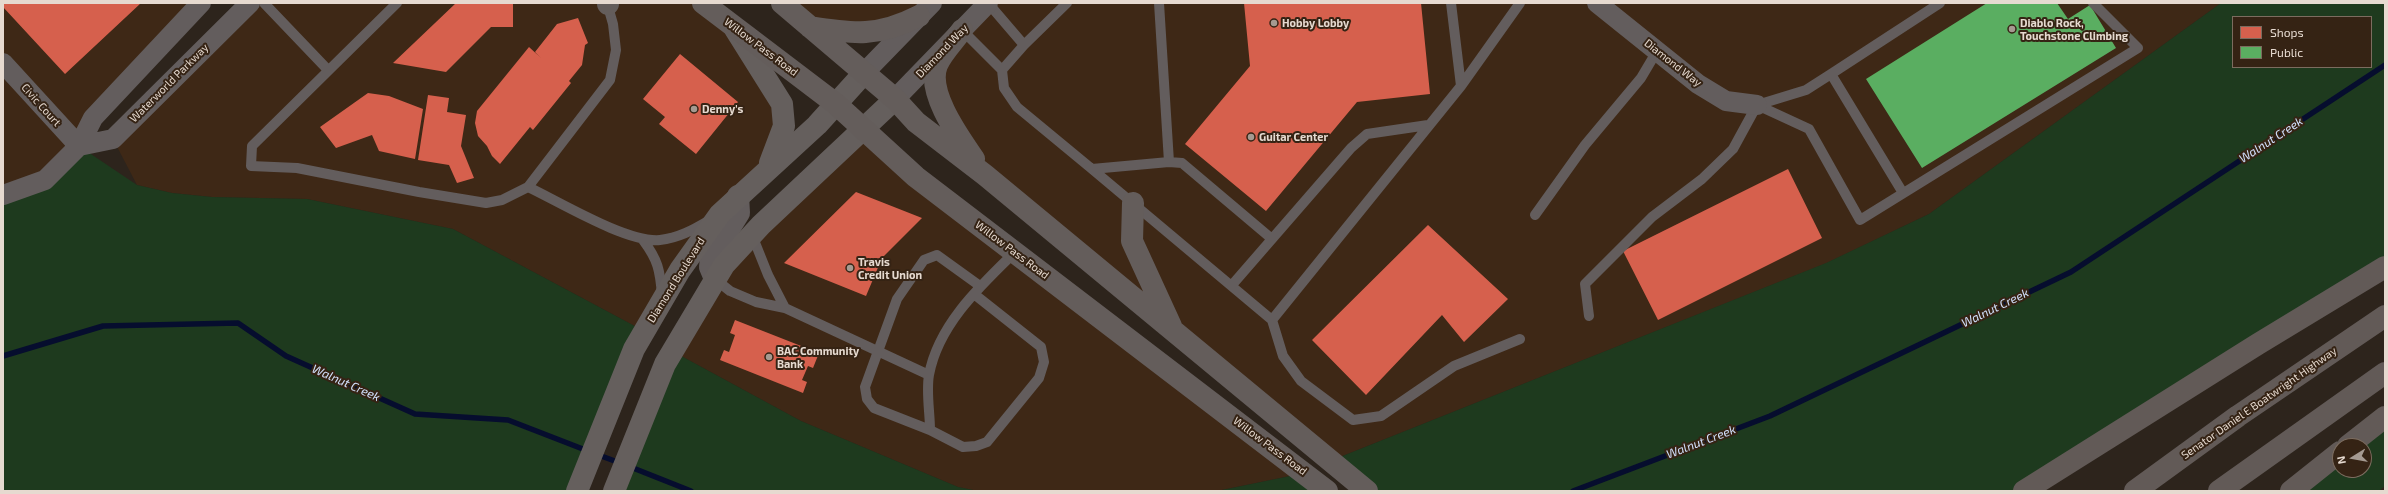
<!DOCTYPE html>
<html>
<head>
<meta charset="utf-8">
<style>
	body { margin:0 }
	#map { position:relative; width:2388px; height:494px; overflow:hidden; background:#2d241c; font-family:"Exo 2",sans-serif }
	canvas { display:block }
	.frame { position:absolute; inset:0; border:4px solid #e6dad0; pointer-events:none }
	.legend { position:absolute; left:2232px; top:16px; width:140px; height:52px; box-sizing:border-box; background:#352314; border:1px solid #7c6c5f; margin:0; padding:5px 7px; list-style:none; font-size:12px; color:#e6dad0 }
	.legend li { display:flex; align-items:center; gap:8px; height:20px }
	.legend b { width:20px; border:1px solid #7c6c5f }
	.north { position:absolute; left:2332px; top:438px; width:40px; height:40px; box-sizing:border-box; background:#352314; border:1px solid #7c6c5f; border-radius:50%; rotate:259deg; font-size:11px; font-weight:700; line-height:16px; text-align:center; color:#e6dad0 }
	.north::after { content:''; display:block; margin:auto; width:14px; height:18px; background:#a59a91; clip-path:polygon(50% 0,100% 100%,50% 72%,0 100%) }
</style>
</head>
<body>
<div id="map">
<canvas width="2388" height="494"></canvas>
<div class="frame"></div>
<ul class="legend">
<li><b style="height:11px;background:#d6604d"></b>Shops</li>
<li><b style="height:11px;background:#5aae61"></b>Public</li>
</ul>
<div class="north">N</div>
</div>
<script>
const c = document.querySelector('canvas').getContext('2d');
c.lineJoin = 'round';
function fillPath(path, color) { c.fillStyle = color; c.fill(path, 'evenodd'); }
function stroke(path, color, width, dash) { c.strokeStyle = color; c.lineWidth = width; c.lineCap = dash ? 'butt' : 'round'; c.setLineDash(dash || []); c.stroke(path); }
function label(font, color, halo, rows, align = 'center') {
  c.font = font + ' "Exo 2",sans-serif'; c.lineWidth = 4; c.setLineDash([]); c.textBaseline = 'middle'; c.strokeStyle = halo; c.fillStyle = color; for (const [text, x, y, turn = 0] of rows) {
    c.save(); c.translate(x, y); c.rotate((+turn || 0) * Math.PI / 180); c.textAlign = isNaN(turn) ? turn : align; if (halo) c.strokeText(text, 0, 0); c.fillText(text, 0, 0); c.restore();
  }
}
const built = new Path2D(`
	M3,3h198l-156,177 -42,15z
	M250,3h453l79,101 -6,47 -132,180 -191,-102 -146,-30 -95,-2 -40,-4 -35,-8 -24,-46z
	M782,3h150l-89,29z
	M988,3h1233l-292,211 -102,49 -497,198 -345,-286 -33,-50 -14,-61z
	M864,129l441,344 -88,18h-239l-20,-4 -157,-66 -129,-70 52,-86z`);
const green = new Path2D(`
	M2221,3h164v264l-361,224h-657l-37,-30 496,-198 103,-49zM2233,17h138v50h-138z
	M79,146l58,39 35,8 40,4 95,2 146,30 191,102 -67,160h-574v-296l8,-2z
	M672,351l129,70 157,66 20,4h-364z
	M2385,417v69l-6,5h-88l49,-39v18h24v-24z
	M1305,473l22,18h-110z`);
const shops = new Path2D(`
	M3,3h138l-76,71 -62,-67z
	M456,3h57v24h-22l-45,45 -53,-9z
	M1244,3h177l9,91 -73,8 -91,109 -81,-67 65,-78z
	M578,18l10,25 -3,2 -3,20 -13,16 2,2 -38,47 -3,-3 -30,37 -8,-8 -5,-10 -9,-10 -3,-13 2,-12 52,-64 12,11 -6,-6 22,-28z
	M680,54l58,48 -42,52 -37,-30 6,-7 -22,-18z
	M368,93l21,3 34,13 -8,50 -36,-8 -7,-16 -36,13 -16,-21z
	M428,95l21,3 -2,14 19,3 -5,31 13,32 -17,5 -8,-18 -31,-5z
	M1788,169l34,69 -164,82 -35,-69z
	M856,192l66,26 -40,40 -16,38 -82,-33z
	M1428,225l80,74 -44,43 -22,-27 -76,80 -54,-55z
	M735,320l84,33 -6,15 -5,-2 -6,14 5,2 -4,11 -83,-33 4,-10 5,2 6,-17 -5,-2z`);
const public = new Path2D(`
	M1987,3h70l11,16 22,-14 26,43 -194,120 -56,-89z`);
const stream = new Path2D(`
	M3,356l100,-30 135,-3 48,33 129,58 93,6 80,31
	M596,454l24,9
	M628,466l63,25
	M1573,491l197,-75 301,-144 314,-207`);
const service = new Path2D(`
	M264,3l64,67
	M397,3l-145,143 -1,20 46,2 122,24 67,11 16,-3 26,-13
	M607,3l6,21 3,26 -6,30 -82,107c32,15 99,56 132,53 18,-2 33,-10 48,-19
	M988,3l36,42
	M1067,3l-43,42 -22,25 2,18 13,19 75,62 77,-7 13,1 90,76
	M1159,3l10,159
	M1451,3l10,83
	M962,30l40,40
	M1831,74l-25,16 -49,15 52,24 51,91 278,-172 -45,-45
	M1092,169l180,151 11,36 18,25 52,39 28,-4 73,-50 66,-27
	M1903,193l-72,-119 109,-71
	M1535,215l50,-70 56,-67 16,-27
	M752,235l16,40 17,33
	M643,240c15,20 17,30 19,55
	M715,279l15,12 26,11 29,6 144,67
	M1232,285l119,-137 16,-14 61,-9
	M974,294l67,53 3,15 -5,16 -52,64 -11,4 -13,1 -33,-17 -56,-22 -7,-9 -2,-12 32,-88 27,-39 13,-5 43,31
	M1589,316l-4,-32 67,-67 50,-38 31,-30 24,-44
	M1272,320l189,-234 59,-83
	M930,430c0,-17 -4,-38 -1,-55 9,-50 51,-89 86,-123`);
const minor = new Path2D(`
	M1597,3l101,81 28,17 31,4
	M3,63l76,83
	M864,73l68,-70
	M895,99l93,-96
	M79,146l34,-7 137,-136
	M3,195l42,-15 34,-34 14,-28 108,-115`);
const tertiary = new Path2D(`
	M715,279l-5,-12 1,-9 28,-45 -1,-17`);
const secondary = new Path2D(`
	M735,29l47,75 2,22 -14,37
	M577,491l57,-142 46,-79 40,-56 97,-89 47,-52
	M614,491l51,-127 59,-99 37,-40 134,-126`);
const primary = new Path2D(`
	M703,3l133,101 80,73 411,314
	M782,3l113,96 21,23 69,53 382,316
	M608,4v-1
	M810,27c44,7 68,10 109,-11
	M962,30c-7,10 -20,23 -25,35 -11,27 22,72 37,94
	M1133,203l-1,38 39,85`);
const motorway = new Path2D(`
	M2348,446l37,-29
	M2024,491l234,-147 127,-77
	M2135,491l103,-75 147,-100
	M2219,491l166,-118
	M2291,491l49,-39`);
const markers = [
	[1274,23,4,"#a59a91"],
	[2012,29,4,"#a59a91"],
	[694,109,4,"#a59a91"],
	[1251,137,4,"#a59a91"],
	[850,268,4,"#a59a91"],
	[769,357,4,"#a59a91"]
];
const poiNames = [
	["Hobby Lobby",1282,23],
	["Diablo Rock,",2020,23],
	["Touchstone Climbing",2020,36],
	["Denny's",702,109],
	["Guitar Center",1259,137],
	["Travis",858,262],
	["Credit Union",858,275],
	["BAC Community",777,351],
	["Bank",777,364]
];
const streetNames = [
	["Willow Pass Road",761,47,37],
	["Diamond Way",942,51,-46],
	["Diamond Way",1673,63,38],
	["Waterworld Parkway",169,83,-45],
	["Civic Court",41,105,48],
	["Willow Pass Road",1012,250,37],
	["Diamond Boulevard",676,280,-58],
	["Senator Daniel E Boatwright Highway",2259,403,-35],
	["Willow Pass Road",1270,446,37]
];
const waterNames = [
	["Walnut Creek",2271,140,-33],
	["Walnut Creek",1995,308,-26],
	["Walnut Creek",346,383,24],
	["Walnut Creek",1701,442,-21]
];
fillPath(built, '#3e2816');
fillPath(green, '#1e3a1e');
fillPath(shops, '#d6604d');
fillPath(public, '#5aae61');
stroke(stream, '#060d2e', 5.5);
stroke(service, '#635d5d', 10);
stroke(minor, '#635d5d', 20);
stroke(tertiary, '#635d5d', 22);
stroke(secondary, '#655f5d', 22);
stroke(primary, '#645d5b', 22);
stroke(motorway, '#625a57', 22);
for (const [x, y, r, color] of markers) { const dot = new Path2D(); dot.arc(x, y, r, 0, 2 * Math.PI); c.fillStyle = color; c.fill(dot); stroke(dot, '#352314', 1.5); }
label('bold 11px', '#e6dad0', '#352314', poiNames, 'left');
label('11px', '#e6dad0', '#352314', streetNames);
label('italic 12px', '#d3e2fe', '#352314', waterNames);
</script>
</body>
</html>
